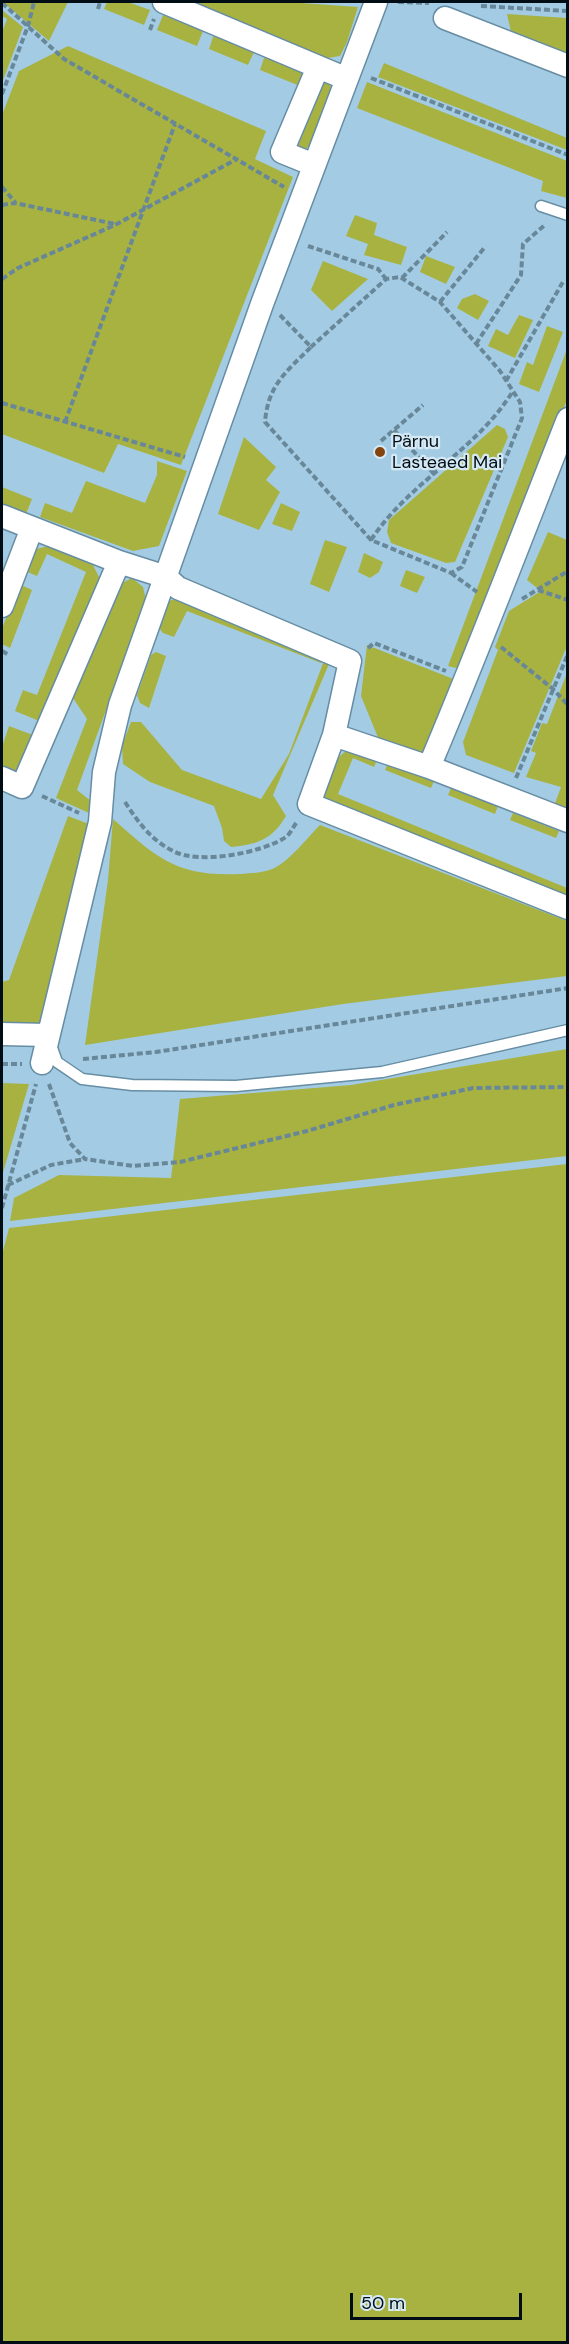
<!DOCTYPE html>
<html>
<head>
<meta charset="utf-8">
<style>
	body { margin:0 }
	#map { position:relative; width:569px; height:2344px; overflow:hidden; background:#a3cce4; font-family:"DM Sans",sans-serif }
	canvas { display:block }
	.frame { position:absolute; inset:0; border:3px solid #010d15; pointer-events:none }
	.scale { position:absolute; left:350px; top:2293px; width:172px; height:27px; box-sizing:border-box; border:3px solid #010d15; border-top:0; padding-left:8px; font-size:18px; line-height:21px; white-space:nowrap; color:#010d15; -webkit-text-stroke:4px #d5e9f5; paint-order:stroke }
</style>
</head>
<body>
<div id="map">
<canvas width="569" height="2344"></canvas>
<div class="frame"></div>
<div class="scale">50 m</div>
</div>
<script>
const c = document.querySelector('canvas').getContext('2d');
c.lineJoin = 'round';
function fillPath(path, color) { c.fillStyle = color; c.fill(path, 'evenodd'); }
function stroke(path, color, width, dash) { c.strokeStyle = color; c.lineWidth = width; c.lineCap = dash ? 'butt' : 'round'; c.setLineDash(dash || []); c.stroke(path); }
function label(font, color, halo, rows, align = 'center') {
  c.font = font + ' "DM Sans",sans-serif'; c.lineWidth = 4.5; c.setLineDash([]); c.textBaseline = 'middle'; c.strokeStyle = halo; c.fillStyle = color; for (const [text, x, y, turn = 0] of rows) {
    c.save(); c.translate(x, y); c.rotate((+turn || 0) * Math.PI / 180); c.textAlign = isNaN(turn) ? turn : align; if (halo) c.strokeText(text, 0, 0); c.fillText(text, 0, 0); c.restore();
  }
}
const green = new Path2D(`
	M3,2h65l-19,39z
	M107,2h21l22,8 -6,15 -40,-16z
	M184,2h103l71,5 -11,35 -7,14 -18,3z
	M2,10l21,17 -21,56v-51l5,-13 -5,-3z
	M507,14l60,4v36l-56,-22z
	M163,15l40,16 -6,15 -40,-16z
	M214,34l41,16 -7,15 -39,-16z
	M68,46l198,85 -11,28 38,18 -112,288 -63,-21 -14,29 -102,-39v-319l17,-44z
	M265,55l41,16 -6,15 -40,-16z
	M384,63l183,75v12l-189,-73z
	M323,81l6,1 3,8 -20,52 -6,7 -8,-3z
	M367,82l200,79v37l-26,-7 2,-10 -186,-73z
	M355,215l22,8 -3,12 33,12 -6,18 -37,-10 4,-11 -22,-8z
	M426,256l29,11 -9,17 -26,-12z
	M323,261l45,18 -36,32 -21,-21z
	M475,294l14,7 -11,19 -21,-12 5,-9z
	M519,315l14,5 -18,38 -27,-12 8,-17 12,6z
	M547,326l16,6 -24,60 -20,-8 8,-22 6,3z
	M567,349v51l-107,269 -12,-3z
	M497,425l8,4 3,8 -53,125 -9,1 -55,-20 -4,-11 2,-12z
	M244,437l32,30 -10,13 14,12 -21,38 -41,-16z
	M157,461l30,10 -28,75 -26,5 -93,-34 5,-14 27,10 14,-32 59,22 12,-28z
	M2,487l30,12 -6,15 -24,-8z
	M281,503l19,9 -8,19 -20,-7z
	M548,532l19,8v106l-53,127 -48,-18 -3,-13 35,-92 -3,-3 14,-36 32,-20 -14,-11z
	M325,540l22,7 -18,45 -19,-8z
	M48,546l45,19 7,14 -56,144 -29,-12 8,-21 14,5 49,-123 -39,-18 -10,22 -12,-5 8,-21z
	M364,553l19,9 -4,10 -9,6 -12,-6z
	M406,570l19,7 -8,16 -17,-7z
	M132,578l11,9 3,13 -69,190 14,11v13l-35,-16 31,-79 -14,-21 43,-112z
	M19,584l13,6 -22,58 -8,-4v-15z
	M178,598l144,59 -1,6 -134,-52 -13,26 -11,-4 -4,-5 10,-27z
	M367,645l89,35 -28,74 -49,-14 -18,-44z
	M156,652l10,4 -17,52 -9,-5 -3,-8 14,-40z
	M325,658l4,6 -56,131 13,21c-13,23 -30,29 -55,31l-7,-6 -2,-13 -8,-22 -64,-24 -27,-18 -1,-18 9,-24h10l41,48 79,29 28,-45z
	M567,673v137l-13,-4 7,-19 -35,-10 10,-24 -5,-2 11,-28 5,1z
	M9,726l29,11 -18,31 -8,5 -10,-2v-24z
	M348,749l30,9 -4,9 -21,-9 -15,36 229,94v13l-244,-103 16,-41z
	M388,763l46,18 -3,7 -46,-18z
	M451,788l47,18 -3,8 -47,-19z
	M513,813l46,18 -3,7 -46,-18z
	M68,816l21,8 -44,204 -43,-1v-45l7,-2z
	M113,819c44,39 64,58 127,55 10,-1 27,-1 36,-7 14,-7 32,-30 44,-42l247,96v55l-224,28 -258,41 23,-165z
	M567,1049v107l-557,65 4,-23 45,-23 112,3 9,-79 171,-14z
	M2,1083l27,1 -27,92z
	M567,1164v1178h-565v-1087l7,-27z`);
const path = new Path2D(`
	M398,2l31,1
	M2,3l62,56 220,128
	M481,6l87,5
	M98,9l2,-7
	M150,30l4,-11
	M371,78l197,77
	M2,94l26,-68 6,-24
	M2,187l13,15
	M2,205l13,-2 100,21
	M308,246l70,23 8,10
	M402,278l45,-46
	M2,279l16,-11 97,-43 120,-65
	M440,302l45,-55
	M280,315l31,32c-25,25 -43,38 -46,75l106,118 80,33 11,-6 60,-149 -2,-16 -20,-31 -60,-69 -40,-25 -14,2 -75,68
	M476,344l45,-69 2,-31 23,-20
	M506,381l58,-101
	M2,403l183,54
	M65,422l110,-298
	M394,430l41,45
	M381,441l42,-36
	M371,540c38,-58 105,-89 142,-149
	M451,573l26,19
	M538,590l30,10
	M522,599l46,-28
	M501,647l52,42 15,16
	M368,648l6,-5 72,28
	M2,651l7,4
	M516,778l52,-124
	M42,796l37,17
	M125,802c13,20 26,38 48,49 26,14 89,2 113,-14 4,-3 7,-10 11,-15
	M83,1059l73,-7 412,-64
	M2,1064h20
	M49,1084l21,59 15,16 48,7 47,-4 127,-31 87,-26 79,-17 95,-1
	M8,1185l43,-20 34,-6
	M2,1208l34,-124`);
const lane = new Path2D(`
	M541,206l27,9
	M51,1045l6,17 25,17 50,6 104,1 146,-14 186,-42`);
const street = new Path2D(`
	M164,2l183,77
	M445,18l123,48
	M314,165l-32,-13 36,-85
	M568,419c-46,116 -90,233 -139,348l-95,-32 -25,69 259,104
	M2,516l117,46 47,15 12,11 172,73 -16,74
	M2,606l30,-78
	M429,767l139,54
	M2,778l20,9 97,-225
	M2,1034l46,1
	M42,1063l58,-241 4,-50 16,-67 142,-401 114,-302`);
const markers = [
	[380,452,6,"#85440e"]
];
const poiNames = [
	["Pärnu",392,442],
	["Lasteaed Mai",392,463]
];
fillPath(green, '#a8b241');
stroke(lane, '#668da3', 13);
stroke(street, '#668da3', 25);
stroke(path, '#688799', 4, [6, 3]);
stroke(lane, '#fff', 10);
stroke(street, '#fff', 22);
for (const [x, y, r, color] of markers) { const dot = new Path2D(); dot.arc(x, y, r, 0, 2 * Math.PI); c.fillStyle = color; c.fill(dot); stroke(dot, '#d5e9f5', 2); }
label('18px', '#010d15', '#d5e9f5', poiNames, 'left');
</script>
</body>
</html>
